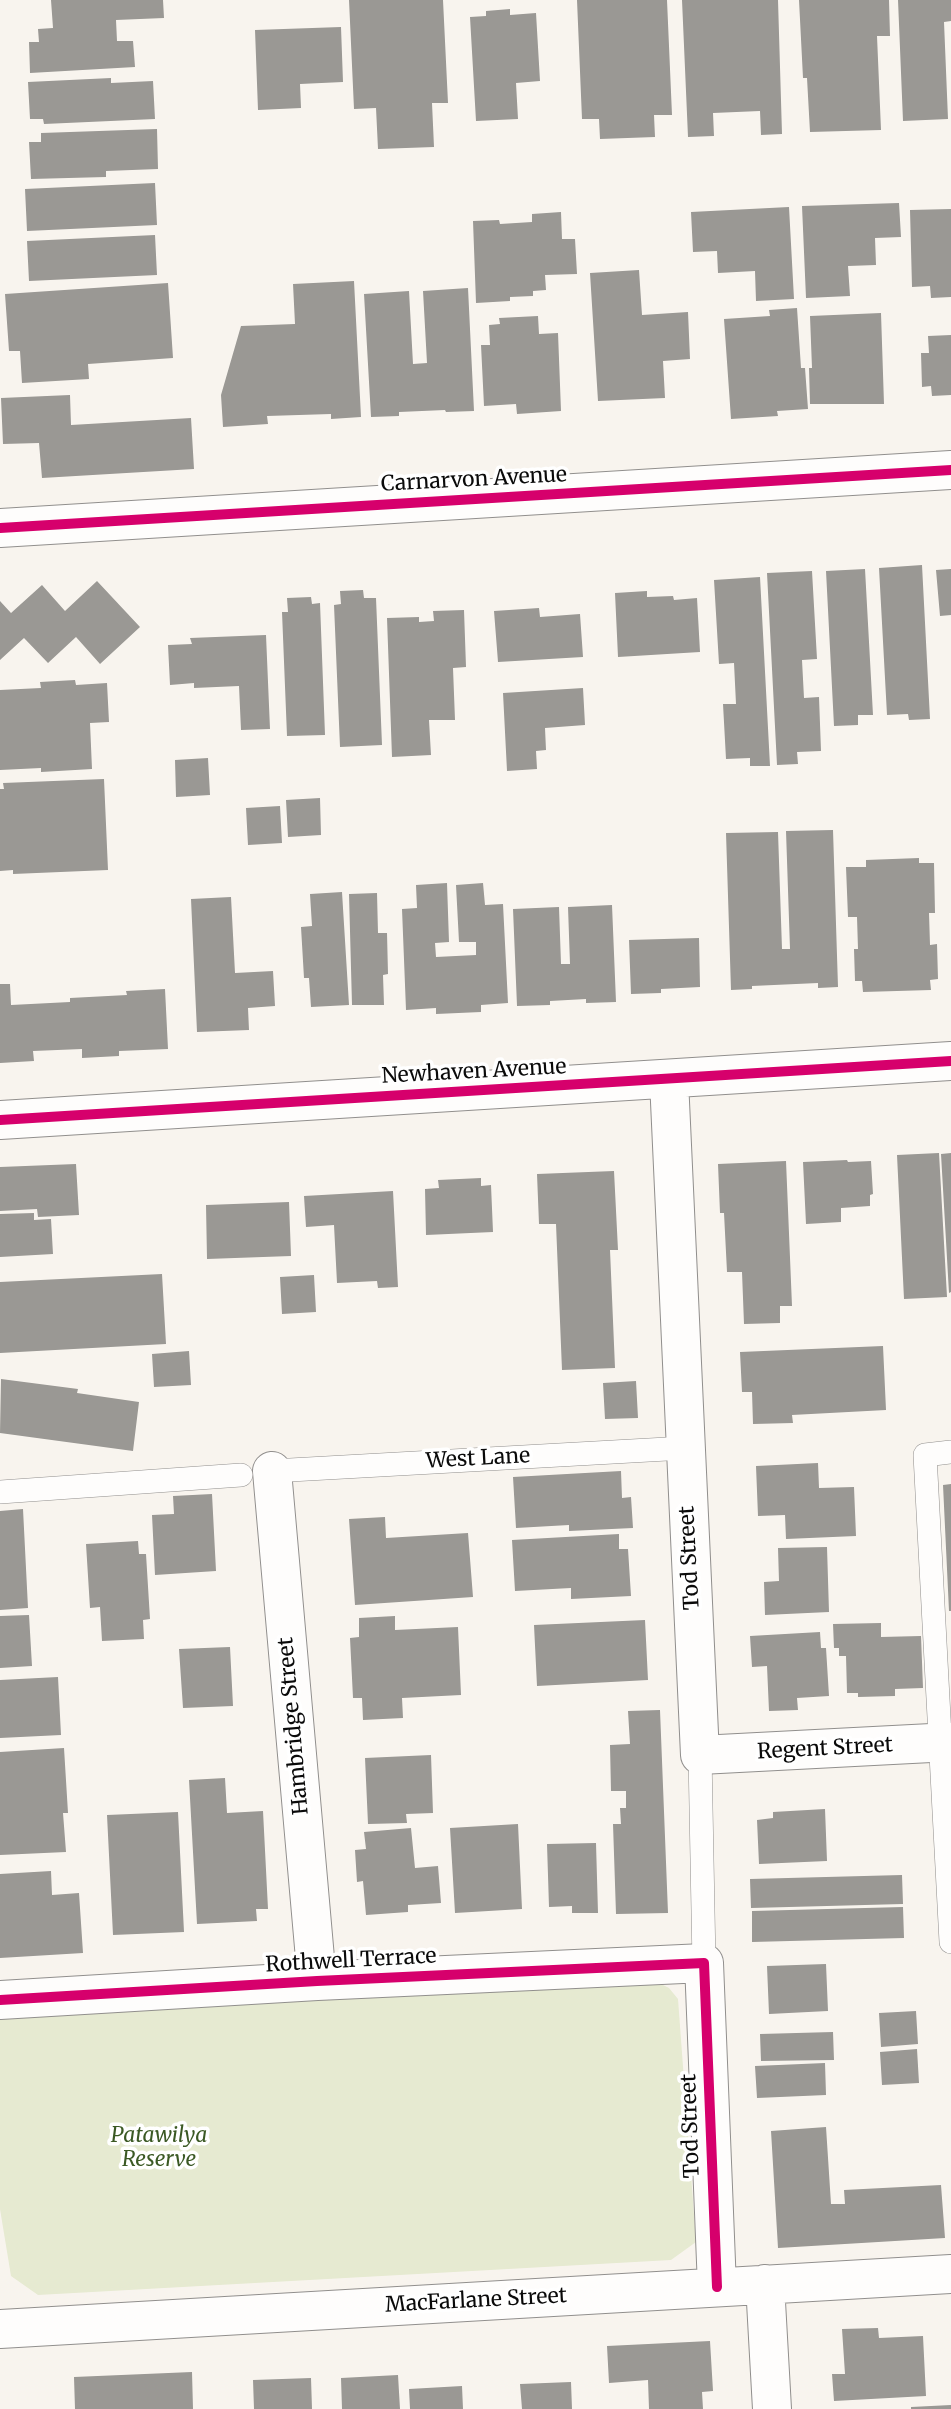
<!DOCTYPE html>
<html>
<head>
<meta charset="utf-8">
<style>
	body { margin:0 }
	canvas { display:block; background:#f8f4ee }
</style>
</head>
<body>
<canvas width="951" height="2409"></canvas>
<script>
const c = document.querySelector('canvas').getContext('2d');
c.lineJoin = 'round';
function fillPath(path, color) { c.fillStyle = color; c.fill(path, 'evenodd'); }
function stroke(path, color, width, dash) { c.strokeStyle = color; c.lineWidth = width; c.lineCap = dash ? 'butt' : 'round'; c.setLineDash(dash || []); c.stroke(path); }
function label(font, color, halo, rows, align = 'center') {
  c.font = font + ' Merriweather,serif'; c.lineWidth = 7; c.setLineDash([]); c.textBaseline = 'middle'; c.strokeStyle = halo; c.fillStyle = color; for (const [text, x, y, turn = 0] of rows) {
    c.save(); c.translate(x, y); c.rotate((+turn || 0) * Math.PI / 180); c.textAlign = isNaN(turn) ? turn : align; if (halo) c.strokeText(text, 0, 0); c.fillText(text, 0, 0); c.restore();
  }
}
const green = new Path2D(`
	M657,1982l12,6 9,11 18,243 -25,18 -633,35 -27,-19 -11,-67v-193z`);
const building = new Path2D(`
	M51,0h112l1,18 -48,2 1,21h16l2,26 -105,6 -1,-31h10l-1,-13 15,-1z
	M349,0h94l5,103h-16l2,44 -56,2 -2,-41 -22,1z
	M577,0h90l5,115h-18l1,22 -55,2 -1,-20h-17z
	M682,0h96l4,134 -21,1 -1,-24 -47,2 1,23 -26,1z
	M799,0h90l1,36h-13l4,94 -71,2 -3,-54h-4z
	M898,0h53v21l-7,1 4,97 -45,2z
	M510,9v6l26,-2 4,68 -24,2 2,36 -42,2 -6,-104 16,-1v-5z
	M341,27l2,55 -43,2 1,24 -43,2 -3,-80z
	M111,78v5l42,-2 2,38 -111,5 -1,-5h-13l-2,-37z
	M157,129l1,40 -52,2v6l-75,2 -2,-37h12v-9z
	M155,183l2,42 -130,6 -2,-42z
	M899,203l2,34 -26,1 1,27 -28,1 2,30 -44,2 -4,-92z
	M789,207l5,92 -38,2 -1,-30 -37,2 -1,-22 -24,1 -2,-40z
	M951,209v88l-20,1 -1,-12 -18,1 -2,-77z
	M561,212l1,27h13l2,35 -32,1 1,15 -13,1v5l-23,1v4l-34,2 -3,-82 26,-1 1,4 32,-2v-8z
	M155,235l2,40 -128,6 -2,-40z
	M639,270l3,45 46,-3 2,47 -27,2 2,37 -67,3 -8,-128z
	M354,281l7,136 -30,2v-5l-64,2 1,8 -45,3 -2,-32 20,-69 54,-2 -2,-40z
	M168,283l5,75 -85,6 1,15 -67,4 -2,-32h-11l-4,-57z
	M468,288l6,123 -28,1 -1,-2 -46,2v4l-28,1 -7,-123 45,-3 4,73 14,-1 -4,-72z
	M797,308l4,60h4l3,41 -31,2 1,5 -47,3 -7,-100 46,-3 -1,-6z
	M881,313l3,91h-74l-1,-36h3l-2,-52z
	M538,316l1,18 19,-1 3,78 -44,3 -1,-10 -32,2 -3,-61h9l-1,-20 11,-1 -1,-6z
	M951,335v60l-19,1 -1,-10 -9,1 -1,-34h8l-1,-17z
	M70,395l1,30 120,-7 3,51 -152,9 -3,-35 -36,1 -2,-46z
	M922,565l8,154 -21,1 -1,-6 -21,1 -8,-147z
	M865,569l8,146h-15v10l-24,1 -8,-155z
	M951,569v46l-11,1 -4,-46z
	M812,571l5,88 -15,1 2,38 15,-1 2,54 -24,1 1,12 -21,1 -10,-192z
	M760,577l10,189h-20v-8l-24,1 -3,-55h13l-2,-41 -15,1 -5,-84z
	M97,581l43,46 -40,37 -24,-27 -28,26 -24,-25 -24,22v-59l11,12 31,-28 23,26z
	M363,590l1,8h12l6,147 -42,2 -6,-142 7,-1 -1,-13z
	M647,591v6l26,-1 1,4 23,-2 3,54 -82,5 -3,-64z
	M311,597l1,7 8,-1 5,132 -38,1 -5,-124h6l-1,-14z
	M539,608l1,9 40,-3 3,43 -85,5 -4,-51z
	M464,610l2,57 -13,1 2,52h-26l2,35 -39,2 -5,-139 32,-1v5l15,-1 -1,-10z
	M266,635l4,94 -29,1 -2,-44 -45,2v-5l-24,2 -2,-40 24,-1 -2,-6z
	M75,680l1,5 31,-2 2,39 -19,1 2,46 -51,3v-4l-41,2v-80l41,-2 -1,-6z
	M583,688l2,37 -40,3 1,22 -10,1 1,18 -30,2 -4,-78z
	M208,758l2,37 -34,2 -1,-37z
	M104,779l4,91 -95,4v-4l-13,1v-82h4l-1,-6z
	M320,798l1,37 -33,2 -2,-37z
	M280,806l2,37 -34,2 -2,-37z
	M833,830l5,157 -20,1v-5l-66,3v3l-21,1 -5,-157 52,-1 4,117h8l-4,-118z
	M919,858v5h15l1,50h-6l1,32 7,-1 1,35 -8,1 1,10 -68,2 -1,-11h-7l-1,-32h4l-1,-32h-9l-2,-50h20v-7z
	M447,883l2,59 -14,1 1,14 40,-2v-13h-17l-3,-57 27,-2 2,22 18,-1 5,99 -27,2v7l-45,2v-6l-30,2 -4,-101 15,-1 -1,-23z
	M342,892l7,113 -38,2 -2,-29h-5l-3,-51 11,-1 -2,-32z
	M377,893l1,40h9l1,41 -5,1 1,30h-32l-3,-111z
	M231,897l4,76 38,-2 2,35 -27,2 1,22 -52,2 -6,-133z
	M612,905l4,97 -30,1v-4l-36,2v4l-33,1 -4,-97 46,-2 2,57h9l-2,-57z
	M699,938l1,49 -39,2v4l-30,1 -2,-54z
	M0,984h10l1,21 59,-3v-4l57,-3 -1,-4 39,-2 3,60 -49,2v5l-37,2v-9l-49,2 1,10 -34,2z
	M939,1153l8,144 -43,2 -7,-144z
	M951,1153v139l-2,1 -8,-139z
	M847,1160l1,2 23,-1 2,33 -3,1v11l-29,2v14l-35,2 -3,-62z
	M786,1161l6,145h-12v17l-36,1 -2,-52h-15l-3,-59h-4l-2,-49z
	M76,1164l3,51 -41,2 -1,-8 -37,2v-44z
	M614,1171l4,79h-8l5,118 -53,2 -6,-146h-17l-2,-50z
	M481,1178v8l10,-1 2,47 -67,3 -1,-46 14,-1 -1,-8z
	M393,1191l5,96 -20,1 -1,-7 -40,2 -3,-58 -28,2 -2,-31z
	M289,1202l2,54 -84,3 -1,-54z
	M34,1213v7l17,-1 2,35 -53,3v-43z
	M162,1274l4,70 -166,9v-71z
	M314,1275l2,37 -34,2 -2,-37z
	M883,1346l3,64 -94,5 1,8 -40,1 -1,-32h-10l-2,-40z
	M189,1351l2,34 -37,2 -2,-33z
	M1,1379l77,10 -1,4 62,9 -6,49 -133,-18z
	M636,1381l2,37 -33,1 -2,-36z
	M818,1463l1,25 35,-1 2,49 -70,3 -1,-24 -27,1 -2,-50z
	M621,1471l1,27 9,-1 2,31 -64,3v-6l-53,3 -3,-51z
	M951,1484v127h-2l-6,-126z
	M212,1494l4,77 -61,4 -3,-60 22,-1 -1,-18z
	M23,1509l5,99 -28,2v-99z
	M385,1517l1,21 82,-5 5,64 -118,8 -6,-86z
	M619,1534v15h9l3,47 -60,3v-11l-56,3 -3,-51z
	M138,1541l1,13h7l4,65 -7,1 1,19 -42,2 -2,-34 -10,1 -4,-64z
	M827,1547l2,65 -64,3 -1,-33 15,-1 -1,-33z
	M29,1615l3,51 -32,2v-52z
	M395,1616v14l63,-3 3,68 -59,3 1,20 -40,2 -1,-22h-9l-3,-60 9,-1v-19z
	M645,1620l3,60 -111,6 -3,-61z
	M881,1623v14l40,-1 2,52 -28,1v7l-37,1v-4h-11l-1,-37h-7v-8h-5l-1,-24z
	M820,1632l1,16h5l3,48 -32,2 1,12 -29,1 -2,-45 -15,1 -2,-31z
	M230,1647l3,59 -50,2 -4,-59z
	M58,1677l3,58 -61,3v-58z
	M660,1710l8,203 -52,1 -3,-90h8l-1,-16h6v-17h-15l-1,-46 20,-1 -2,-33z
	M64,1748l4,65h-5l3,39 -66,3v-103z
	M431,1755l2,58 -27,1 1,9 -39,1 -3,-66z
	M225,1778l2,35 36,-2 5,98h-12l1,12 -60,3 -8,-144z
	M825,1809l2,52 -68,3 -2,-44 16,-2v-6z
	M178,1812l6,120 -71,3 -6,-120z
	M518,1824l4,85 -67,4 -5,-85z
	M411,1828l4,40 23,-2 3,37 -33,2v7l-42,3 -3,-34 -6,1 -2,-32 11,-1 -2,-17z
	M596,1843l2,70h-26v-7l-23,1 -2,-63z
	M51,1871l1,24 27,-2 4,60 -83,5v-84z
	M902,1875l1,29 -152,4 -1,-29z
	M903,1907l1,31 -152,4v-31z
	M826,1964l2,47 -59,3 -2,-48z
	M916,2011l2,33 -37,3 -2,-34z
	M833,2032l1,28 -73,1 -1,-27z
	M917,2049l2,34 -37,2 -2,-33z
	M825,2063l1,32 -69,3 -2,-32z
	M826,2127l5,77h14l-1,-14 97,-5 4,53 -167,10 -7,-117z
	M878,2328l1,10 44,-2 3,60 -92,5 -2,-27h13l-3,-45z
	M710,2341l3,50 -11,1 1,17h-54l-1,-29 -39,3 -2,-37z
	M192,2372l1,37h-118l-1,-32z
	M398,2375l2,34h-58l-1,-31z
	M311,2378l1,31h-58l-1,-29z
	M571,2382l1,27h-50l-2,-25z
	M462,2386l1,23h-53l-1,-20z
	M951,2405v4h-40v-2z`);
const lane = new Path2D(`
	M951,1452l-26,3 26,487
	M272,1471l413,-23
	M0,1492l241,-17
	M700,1755l4,208`);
const street = new Path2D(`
	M0,528l951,-58
	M669,1080l31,675 251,-13
	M0,1120l951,-59
	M272,1471l45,510
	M0,2000l317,-19 387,-18 13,324
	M765,2284l7,125
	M0,2329l951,-55`);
const cycleway = new Path2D(`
	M0,528l951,-58
	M0,1120l951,-59
	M0,2000l317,-19 387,-18 13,324`);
const streetNames = [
	["Carnarvon Avenue",474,480,-3],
	["Newhaven Avenue",474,1072,-3],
	["West Lane",478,1459,-3],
	["Tod Street",690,1558,-93],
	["Hambridge Street",294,1726,-95],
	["Regent Street",825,1749,-3],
	["Rothwell Terrace",351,1961,-3],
	["Tod Street",691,2126,-92],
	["MacFarlane Street",476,2301,-3]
];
const parkNames = [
	["Patawilya",159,2136],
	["Reserve",159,2160]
];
fillPath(green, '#e6ead1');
fillPath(building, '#9a9894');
stroke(lane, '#918f8d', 24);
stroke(street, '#918f8d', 40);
stroke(lane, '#fefdfc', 23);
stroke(street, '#fefdfc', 38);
stroke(cycleway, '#d6006c', 10);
label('21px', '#0a0a0a', '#fff', streetNames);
label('italic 21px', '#3b5924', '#fff', parkNames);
</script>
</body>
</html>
